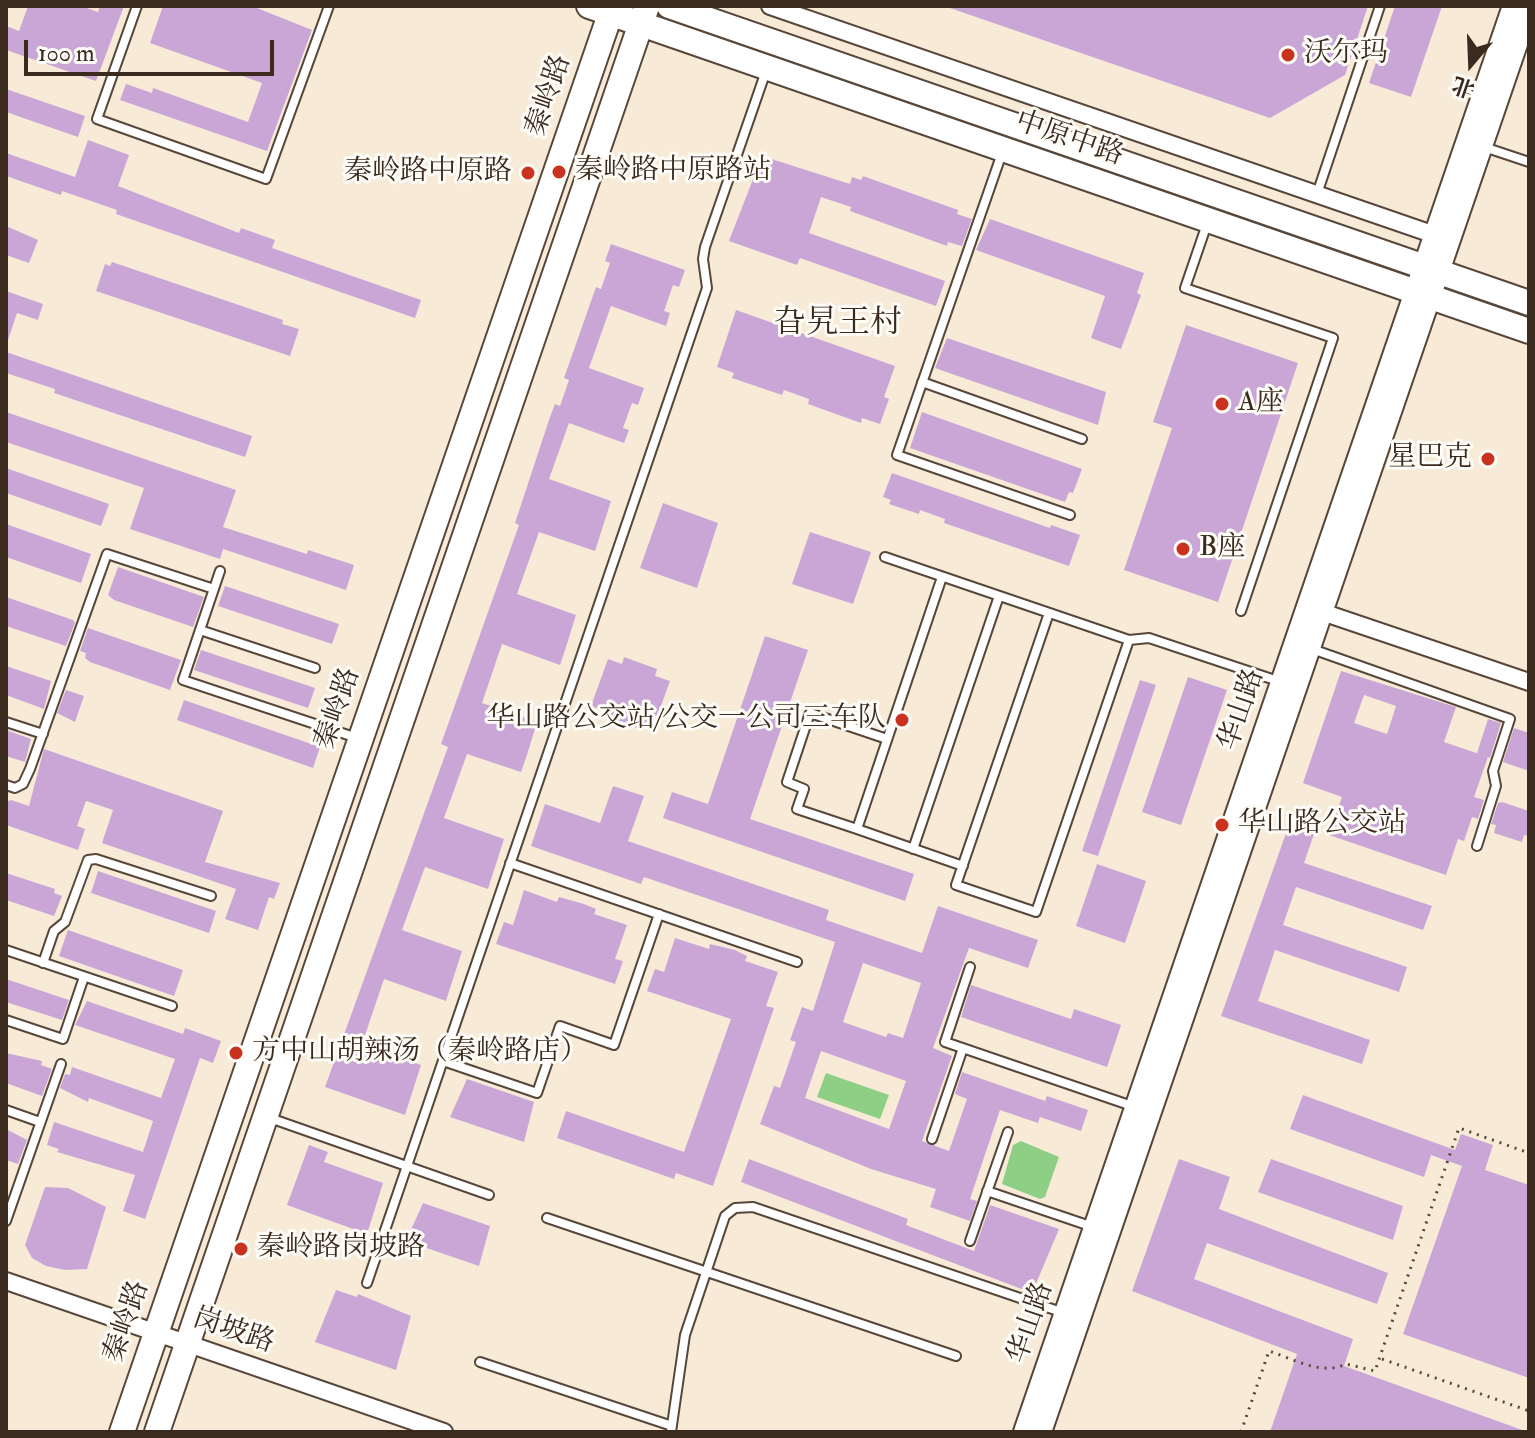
<!DOCTYPE html>
<html>
<head>
<meta charset="utf-8">
<style>
	body { margin:0 }
	#map { position:relative; width:1535px; height:1438px; overflow:hidden; background:#f7ebd8; font-family:"IM FELL Double Pica","Noto Serif SC",serif }
	canvas { display:block }
	.frame { position:absolute; inset:0; border:8px solid #3b2a1e; pointer-events:none }
	.north { position:absolute; left:1431px; top:24px; width:80px; height:80px; -webkit-text-stroke:6px #fdfcf7; paint-order:stroke; rotate:199deg; font-size:22px; font-weight:700; line-height:32px; text-align:center; color:#3b2a1e }
	.north::after { content:''; display:block; margin:auto; width:28px; height:36px; background:#3b2a1e; clip-path:polygon(50% 0,100% 100%,50% 72%,0 100%) }
	.scale { position:absolute; left:24px; top:40px; width:250px; height:36px; box-sizing:border-box; border:4px solid #3b2a1e; border-top:0; padding-left:10px; font-size:24px; line-height:28px; white-space:nowrap; color:#3b2a1e; -webkit-text-stroke:6px #fdfcf7; paint-order:stroke }
</style>
</head>
<body>
<div id="map">
<canvas width="1535" height="1438"></canvas>
<div class="frame"></div>
<div class="north">北</div>
<div class="scale">100 m</div>
</div>
<script>
const c = document.querySelector('canvas').getContext('2d');
c.lineJoin = 'round';
function fillPath(path, color) { c.fillStyle = color; c.fill(path, 'evenodd'); }
function stroke(path, color, width, dash) { c.strokeStyle = color; c.lineWidth = width; c.lineCap = dash ? 'butt' : 'round'; c.setLineDash(dash || []); c.stroke(path); }
function label(font, color, halo, rows, align = 'center') {
  c.font = font + ' "IM FELL Double Pica","Noto Serif SC",serif'; c.lineWidth = 6; c.setLineDash([]); c.textBaseline = 'middle'; c.strokeStyle = halo; c.fillStyle = color; for (const [text, x, y, turn = 0] of rows) {
    c.save(); c.translate(x, y); c.rotate((+turn || 0) * Math.PI / 180); c.textAlign = isNaN(turn) ? turn : align; if (halo) c.strokeText(text, 0, 0); c.fillText(text, 0, 0); c.restore();
  }
}
const green = new Path2D(`
	M826,1073l63,22 -9,24 -63,-22z
	M1021,1141l38,16 -14,40 -5,2 -38,-15 11,-39z`);
const building = new Path2D(`
	M28,6h53l17,6 2,-6h24l-28,75 -90,-31v-24l13,5z
	M163,6h89l60,24 -45,121 -147,-51 6,-16 26,9 1,-5 95,34 14,-39 -112,-40z
	M944,6h424l-23,69 -75,43z
	M1395,6h47l-31,91 -42,-14z
	M6,89l79,27 -7,21 -72,-25z
	M88,140l41,15 -11,31 121,47 2,-5 34,12 -3,8 149,52 -6,18 -299,-104 1,-4 -55,-19 -1,4 -55,-19v-23l69,24z
	M762,156l88,28 2,-7 9,3 2,-4 95,34 -1,4 15,5 -10,27 -14,-4 -1,4 -97,-35 1,-4 -30,-10 -12,36 136,48 -9,25 -136,-48 -3,7 -68,-24z
	M990,219l154,54 -7,20 4,2 -20,54 -30,-11 14,-42 -129,-46z
	M6,226l32,14 -9,23 -23,-8z
	M611,244l74,26 -6,17 -6,-2 -9,26 6,2 -4,13 -55,-20 -22,62 55,20 -6,17 -6,-2 -9,25 6,2 -5,13 -55,-20 -20,56 62,22 -16,50 -56,-19 -22,62 59,21 -10,32 -6,18 -58,-21 -20,59 55,19 -10,33 -6,17 -54,-18 -23,64 60,21 -16,50 -63,-22 -23,63 60,21 -16,50 -62,-22 -22,65 59,21 -16,50 -80,-28 123,-340 -7,-3 78,-219 -4,-2 35,-106 5,-13 5,2 9,-26 -5,-2 6,-17 26,-74 5,2 9,-26 -5,-2z
	M112,262l171,58 -1,4 17,5 -9,27 -194,-65 9,-27 5,2z
	M6,291l37,13 -5,16 -21,-7 -9,27z
	M736,310l159,56 -11,31 5,2 -9,25 -18,-6 -1,5 -53,-19 1,-5 -25,-9 -2,5 -50,-17 2,-5 -17,-6z
	M1186,325l112,38 -80,239 -94,-32 48,-142 -19,-6z
	M947,338l159,54 -8,33 -163,-57z
	M6,352l246,84 -7,21 -191,-64 1,-4 -49,-16z
	M6,412l230,78 -13,37 84,27 1,-4 46,15 -8,25 -123,-41 -3,10 -90,-30 14,-41 -138,-46z
	M922,412l160,57 -9,24 -4,-1 -4,10 -155,-54z
	M6,468l103,36 -8,22 -95,-33z
	M892,473l158,55 1,-3 29,10 -11,31 -125,-43 1,-4 -25,-9 -1,4 -30,-10 2,-4 -8,-3z
	M663,503l55,20 -21,65 -57,-20z
	M6,524l85,30 -10,29 -75,-26z
	M810,532l61,20 -18,52 -61,-20z
	M118,567l86,30 -11,30 -79,-27 -6,-5z
	M225,586l114,38 -7,20 -114,-38z
	M6,597l67,23 2,3 -9,23 -60,-20z
	M88,628l93,32 -11,30 -80,-28 -5,-4 1,-5 -6,-2z
	M765,636l43,14 -58,169 164,55 -9,27 -242,-83 9,-26 36,12z
	M201,650l114,38 -7,20 -114,-38z
	M624,657l33,12 -2,7 15,5 -17,47 -15,-5 -1,5 -31,-11 1,-5 -16,-6 17,-47 14,5z
	M6,666l45,15 -7,28 -38,-14z
	M1341,671l115,36 -12,35 44,15 -14,40 10,3 -6,19 -6,-2 -8,24 -6,-2 -12,36 -117,-40 13,-38 -39,-14zM1364,695l32,11 -9,28 -33,-11z
	M1188,677l39,13 -46,135 -39,-13z
	M1140,680l16,5 -58,171 -16,-5z
	M66,690l18,6 -9,26 -18,-9z
	M184,700l136,47 -7,21 -136,-48z
	M1488,719l13,4 -11,35 -13,-5z
	M1514,728l15,5v38l-26,-9z
	M6,730l25,9 -6,23 -19,-6z
	M44,749l179,62 -18,51 75,21 -6,16 -5,-2 -11,33 -33,-11 11,-30 -134,-46 11,-33 -27,-9 -9,25 8,3 -7,21 -72,-25v-23l5,-2 18,6z
	M613,786l31,10 -16,45 201,69 -3,10 96,33 16,-47 100,34 -10,28 -59,-20 -36,100 19,8 -30,85 27,10 18,-52 -12,-5 7,-22 83,29 2,-5 41,14 -7,21 -41,-14 -2,6 -38,-13 -30,89 7,2 -7,20 -40,-14 6,-18 -65,-20 -111,-45 14,-38 6,2 16,-46 -6,-2 12,-33 11,4 22,-69 -191,-65 -3,7 -110,-38 14,-42 55,19zM863,963l58,20 -18,55 -15,-5 -2,4 -43,-15zM821,1051l85,30 -17,48 -84,-31z
	M1502,802l27,9v25l-5,-1 -2,7 -28,-9 2,-8 -5,-1 7,-21z
	M1290,822l25,9 -11,32 128,43 -9,24 -127,-43 -13,38 124,42 -8,25 -124,-42 -17,51 112,39 -8,24 -141,-48z
	M1097,864l49,17 -21,62 -49,-17z
	M98,871l118,40 -7,22 -118,-40z
	M6,873l49,16 -1,4 8,3 -8,20 -48,-16z
	M524,890l33,12 2,-5 25,7 12,5 -2,5 33,11 -12,34 8,2 -8,23 -119,-40 8,-22 9,3z
	M68,930l115,40 -9,26 -115,-40z
	M675,938l34,11 1,-5 25,6 12,6 -2,5 33,11 -12,34 8,2 -61,178 -37,-13 -2,6 -117,-41 9,-27 118,41 47,-133 -84,-28 8,-22 9,3z
	M6,979l63,21 -7,20 -56,-18z
	M971,985l100,34 3,-10 47,16 -14,42 -146,-50z
	M87,1001l96,33 2,-6 36,13 -8,22 -13,-5 -55,161 -22,-8 12,-36 -78,-23 2,-3 -12,-4 7,-23 89,30 10,-31 -64,-23 -1,4 -28,-14 5,-14 5,1 2,-8 89,31 14,-39 -100,-34z
	M6,1053l36,8 -1,4 11,4 -10,27 -36,-13z
	M467,1079l67,23 -10,40 -74,-25z
	M1303,1095l152,55 6,-16 32,11 -8,25 44,15v193l-126,-44 59,-168 -31,-11 -7,22 -134,-48z
	M6,1129l21,11 -9,24 -12,-4z
	M309,1145l19,7 -4,10 59,21 -16,51 -80,-29z
	M749,1159l159,60 -2,6 68,26 16,-46 69,24 -27,64 -291,-111z
	M1179,1159l51,18 -11,32 169,64 -11,31 -170,-61 -13,36 159,60 -9,27 184,66h-258l27,-78 -165,-63z
	M1271,1159l132,47 -10,34 -135,-48z
	M45,1187l23,1 38,19 -19,62 -22,1 -19,-4 -14,-8 -7,-13z
	M423,1203l67,23 -11,40 -73,-25z
	M336,1290l21,7 1,-3 53,22 -15,54 -81,-28z`);
const path = new Path2D(`
	M1382,1359l147,52
	M1241,1432l28,-81c24,8 53,25 77,13l29,7 84,-243 70,25`);
const service = new Path2D(`
	M137,6l-40,113 169,60 63,-173
	M1484,147l45,15
	M1002,153l-105,302 173,60
	M1317,194l63,-188
	M1208,221l-23,67 148,50 -92,273
	M922,382l160,57
	M885,557l244,83 20,-2 132,44
	M220,571l-37,109 177,59
	M942,577l-85,252 106,37
	M1049,613l-93,272 80,27 93,-272
	M200,630l115,38
	M1312,649l198,70 -17,52 3,15 -19,60
	M6,722l37,12
	M6,785l9,3 8,-4 7,-15 77,-215 107,35
	M857,829l-60,-20 7,-20 -17,-7 23,-69 77,26
	M913,849l86,-253
	M510,863l287,99
	M6,950l166,56
	M43,963l11,-32 11,-9 23,-62 8,-1 115,37
	M970,967l-25,75 190,65
	M6,1020l57,19 21,-62
	M443,1061l94,32 23,-67 54,19 45,-131
	M6,1110l34,12
	M267,1117l222,78
	M932,1139l31,-91
	M987,1191l106,36
	M547,1218l409,138
	M6,1221l55,-157
	M970,1241l38,-109
	M367,1283l340,-995 -4,-29 2,-12 61,-176
	M480,1362l192,64
	M671,1432l14,-97 40,-119 10,-8 18,-1 311,106`);
const minor = new Path2D(`
	M770,6l665,229
	M1322,612l207,70
	M6,1281l438,151`);
const tertiary = new Path2D(`
	M1024,1432l489,-1426
	M1041,1432l488,-1423`);
const primary = new Path2D(`
	M589,6l940,325
	M669,6l860,297
	M122,1432l491,-1426
	M157,1432l490,-1426`);
const markers = [
	[1288,55,8,"#c8321e"],
	[559,172,8,"#c8321e"],
	[528,173,8,"#c8321e"],
	[1222,404,8,"#c8321e"],
	[1488,459,8,"#c8321e"],
	[1183,549,8,"#c8321e"],
	[902,720,8,"#c8321e"],
	[1222,825,8,"#c8321e"],
	[236,1053,8,"#c8321e"],
	[241,1249,8,"#c8321e"]
];
const poiNames = [
	["沃尔玛",1304,55],
	["秦岭路中原路站",575,172],
	["秦岭路中原路",512,173,"right"],
	["A座",1238,404],
	["星巴克",1472,459,"right"],
	["B座",1199,549],
	["华山路公交站/公交一公司三车队",886,720,"right"],
	["华山路公交站",1238,825],
	["方中山胡辣汤（秦岭路店）",252,1053],
	["秦岭路岗坡路",257,1249]
];
const streetNames = [
	["秦岭路",550,96,-71],
	["中原中路",1069,140,19],
	["秦岭路",339,709,-71],
	["华山路",1243,710,-71],
	["秦岭路",128,1322,-71],
	["华山路",1032,1323,-71],
	["岗坡路",233,1332,19]
];
const quarterNames = [
	["旮旯王村",838,325]
];
fillPath(green, '#8ecf86');
fillPath(building, '#caa6d7');
stroke(service, '#57473a', 12);
stroke(minor, '#57473a', 20);
stroke(tertiary, '#57473a', 24);
stroke(primary, '#57473a', 28);
stroke(path, '#57473a', 3, [2, 6]);
stroke(service, '#fff', 8);
stroke(minor, '#fff', 16);
stroke(tertiary, '#fff', 20);
stroke(primary, '#fff', 24);
for (const [x, y, r, color] of markers) { const dot = new Path2D(); dot.arc(x, y, r, 0, 2 * Math.PI); c.fillStyle = color; c.fill(dot); stroke(dot, '#fdfcf7', 3); }
label('28px', '#3b2a1e', '#fdfcf7', poiNames, 'left');
label('28px', '#3b2a1e', '#fdfcf7', streetNames);
label('32px', '#3b2a1e', '#fdfcf7', quarterNames);
</script>
</body>
</html>
